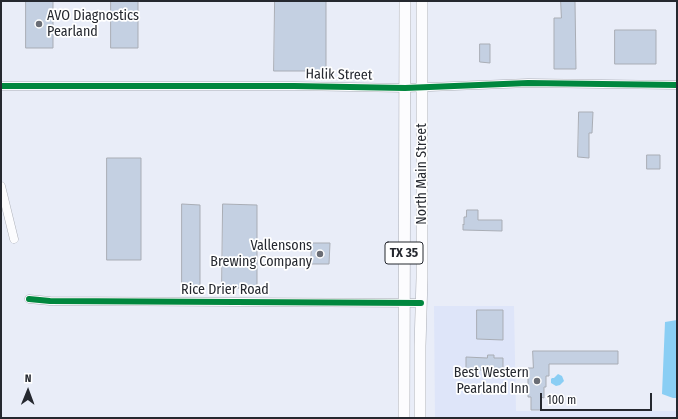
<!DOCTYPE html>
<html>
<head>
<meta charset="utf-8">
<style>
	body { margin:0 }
	#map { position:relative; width:678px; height:419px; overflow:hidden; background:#e9edf8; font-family:"Fira Sans Condensed",sans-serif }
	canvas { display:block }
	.frame { position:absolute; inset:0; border:2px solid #25282f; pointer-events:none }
	.north { position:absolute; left:8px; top:371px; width:40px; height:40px; -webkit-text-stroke:3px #fff; paint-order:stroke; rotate:1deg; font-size:11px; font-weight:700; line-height:16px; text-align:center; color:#25282f }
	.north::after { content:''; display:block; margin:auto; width:14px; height:18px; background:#25282f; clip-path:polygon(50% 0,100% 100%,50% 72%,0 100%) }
	.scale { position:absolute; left:540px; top:393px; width:112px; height:18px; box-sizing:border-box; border:2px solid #25282f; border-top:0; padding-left:5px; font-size:12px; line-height:14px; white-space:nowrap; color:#25282f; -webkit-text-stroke:3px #fff; paint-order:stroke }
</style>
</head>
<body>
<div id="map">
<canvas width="678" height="419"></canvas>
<div class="frame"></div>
<div class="north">N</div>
<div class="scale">100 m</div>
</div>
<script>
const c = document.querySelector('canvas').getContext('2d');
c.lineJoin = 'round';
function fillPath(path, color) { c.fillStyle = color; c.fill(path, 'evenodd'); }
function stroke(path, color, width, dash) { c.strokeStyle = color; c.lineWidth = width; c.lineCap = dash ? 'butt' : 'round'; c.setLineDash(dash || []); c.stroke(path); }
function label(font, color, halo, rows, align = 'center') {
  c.font = font + ' "Fira Sans Condensed",sans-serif'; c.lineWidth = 3.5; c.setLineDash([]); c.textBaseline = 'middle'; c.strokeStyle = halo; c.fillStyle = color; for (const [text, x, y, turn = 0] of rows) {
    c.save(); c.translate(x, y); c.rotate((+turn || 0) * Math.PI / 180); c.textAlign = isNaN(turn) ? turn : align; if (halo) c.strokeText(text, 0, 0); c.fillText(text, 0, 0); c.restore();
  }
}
const built = new Path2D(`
	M434,306h80l2,105h161v7h-242z`);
const water = new Path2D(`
	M677,320v78h-4l-11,-4 3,-72z
	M558,374l4,2 2,5 -4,4 -4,1 -5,-3v-4l1,-1h2z`);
const building = new Path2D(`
	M26,1h27v47h-27z
	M111,1h27v47h-27z
	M275,1h51v70h-52z
	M561,1h14l1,68h-22v-51h7z
	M615,30h41v34h-41z
	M480,44h10v19l-10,-1z
	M579,112h14l-1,21h-3v25l-11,-1z
	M647,155h13v14h-13z
	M107,158h34v102h-34z
	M182,204l18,1v83h-18z
	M223,204l34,1v83h-35z
	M467,210h11v10h24v11l-39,-1v-6l1,1v-8h2z
	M312,243h18l-1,21h-18z
	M477,310h26v30l-26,-1z
	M533,351h85v13h-69v12h-3v11h-2v11l-3,-1v13h-10v-13h-3v-29h5z
	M488,355h6v3h9v15h-10l-3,-3h-24v-13l21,1z`);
const minor = new Path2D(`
	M1,86h293l111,2 123,-5 149,2
	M1,186l13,53
	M29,299l21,2 371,2`);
const major = new Path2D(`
	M404,418l1,-417
	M420,418v-72l2,-68v-277`);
const cycleway = new Path2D(`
	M1,86h293l111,2 123,-5 149,2
	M29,299l21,2 371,2`);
const markers = [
	[39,24,4,"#6a6d75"],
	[320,254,4,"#6a6d75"],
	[537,381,4,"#6a6d75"]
];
const shields = [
	[404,253,38]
];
const shieldNames = [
	["TX 35",404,253]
];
const poiNames = [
	["AVO Diagnostics",47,16,"left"],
	["Pearland",47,32,"left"],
	["Vallensons",312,246],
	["Brewing Company",312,262],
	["Best Western",529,373],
	["Pearland Inn",529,389]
];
const streetNames = [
	["Halik Street",339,75,1],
	["North Main Street",422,174,-90],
	["Rice Drier Road",225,290]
];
fillPath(built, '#dee5f9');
fillPath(water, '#8acef4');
fillPath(building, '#c4d0e2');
stroke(building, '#a9adb5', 1);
stroke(minor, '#abaeb6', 9);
stroke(major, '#abaeb6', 12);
stroke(minor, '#fcfcfe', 8);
stroke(major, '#fcfcfe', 11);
stroke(cycleway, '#00873e', 6);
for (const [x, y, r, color] of markers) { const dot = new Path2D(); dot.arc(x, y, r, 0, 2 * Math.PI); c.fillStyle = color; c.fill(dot); stroke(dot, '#fff', 1.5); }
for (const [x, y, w] of shields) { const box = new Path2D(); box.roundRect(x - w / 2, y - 11, w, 22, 3); c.fillStyle = '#fff'; c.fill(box); stroke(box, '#25282f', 1); }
label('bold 13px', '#25282f', null, shieldNames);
label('14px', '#25282f', '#fff', poiNames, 'right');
label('14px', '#25282f', '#fff', streetNames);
</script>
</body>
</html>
